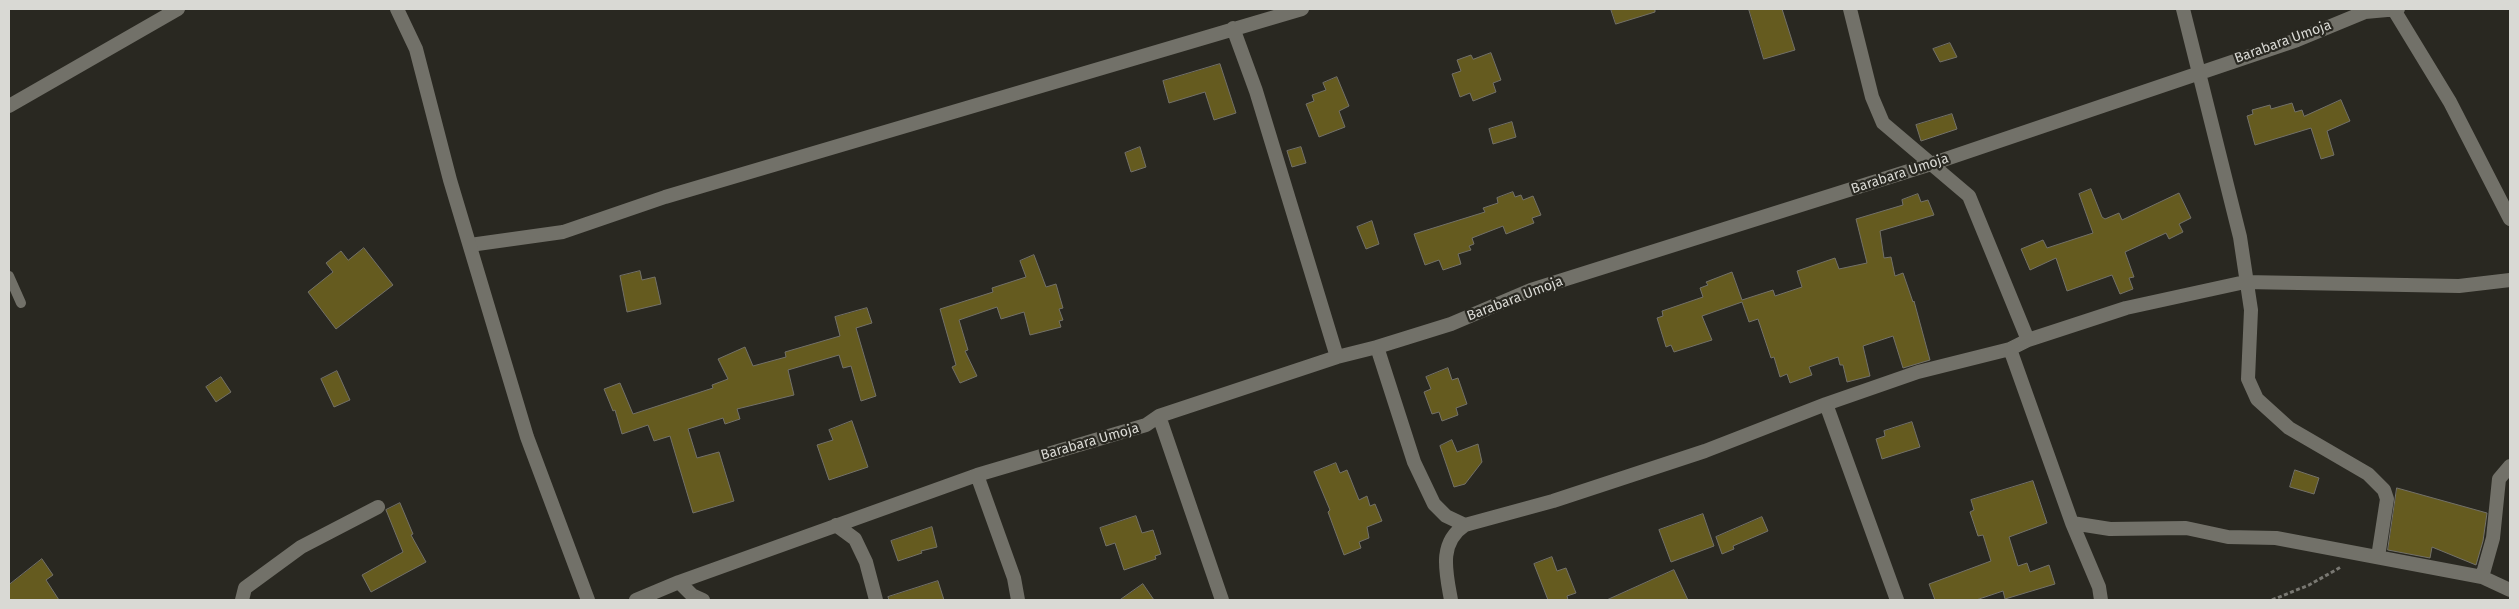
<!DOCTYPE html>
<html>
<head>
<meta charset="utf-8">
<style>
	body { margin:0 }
	#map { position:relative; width:2519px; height:609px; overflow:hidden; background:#292821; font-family:"Fira Sans",sans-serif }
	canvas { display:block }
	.frame { position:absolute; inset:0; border:10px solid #d9d9d4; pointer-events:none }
</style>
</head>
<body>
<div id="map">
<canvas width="2519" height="609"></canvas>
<div class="frame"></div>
</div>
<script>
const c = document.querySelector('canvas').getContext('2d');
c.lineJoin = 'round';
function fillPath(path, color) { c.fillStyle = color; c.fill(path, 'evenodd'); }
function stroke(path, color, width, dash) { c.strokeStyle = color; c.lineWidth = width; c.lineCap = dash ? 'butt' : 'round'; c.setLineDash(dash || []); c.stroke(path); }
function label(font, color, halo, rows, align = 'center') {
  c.font = font + ' "Fira Sans",sans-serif'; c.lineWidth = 4.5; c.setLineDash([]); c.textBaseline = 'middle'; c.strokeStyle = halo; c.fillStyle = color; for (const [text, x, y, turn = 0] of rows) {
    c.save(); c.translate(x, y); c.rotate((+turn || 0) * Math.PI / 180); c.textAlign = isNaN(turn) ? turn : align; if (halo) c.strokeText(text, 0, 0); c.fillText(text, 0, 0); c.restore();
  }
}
const building = new Path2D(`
	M1611,9h44v3l-39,12z
	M1749,9h33l13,41 -31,9z
	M1950,43l7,14 -17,5 -7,-13z
	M1491,53l10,27 -8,3 3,9 -23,9 -3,-8 -10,4 -8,-23 9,-3 -4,-11 14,-5 2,4z
	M1220,64l16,49 -22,7 -9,-28 -36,11 -6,-22z
	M1337,77l12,29 -10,5 6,16 -26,10 -13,-33 8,-3 -2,-6 14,-5 -3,-7z
	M2341,100l9,21 -23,10 7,24 -13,4 -10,-31 -56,17 -8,-29 6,-2 -1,-4 18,-5 1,4 21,-6 3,9 7,-2 2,6z
	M1952,114l5,15 -36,12 -5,-16z
	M1512,122l4,15 -23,7 -4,-15z
	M1140,147l6,20 -15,5 -6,-19z
	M1301,147l5,16 -14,4 -5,-16z
	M2091,189l11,28 3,2 14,-6 3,7 57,-27 12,25 -12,6 4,8 -14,7 -3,-6 -41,19 9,25 -5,1 4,11 -13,5 -8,-19 -45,16 -11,-33 -26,12 -9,-21 22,-9 4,8 46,-15 -14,-39z
	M1513,192l2,5 6,-2 2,5 10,-4 8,19 -9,3 2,5 -28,11 -3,-8 -31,12 2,6 -5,2 2,4 -13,4 3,10 -18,6 -4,-10 -14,5 -11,-31 71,-22 -2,-4 15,-5 -1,-5z
	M1918,194l3,8 7,-2 6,15 -54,16 4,27 7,-1 4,19 8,-3 10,29 1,-1 16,59 -27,8 -10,-32 -30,10 7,30 -23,6 -4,-17h-3l-2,-8 -29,10 3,8 -22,8 -3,-9 -7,3 -6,-20 -3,1 -13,-39 -9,3 -7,-20 -40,14 10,24 -38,12 -3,-7 -5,2 -9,-29 6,-2 -1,-5 41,-14 -3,-9 8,-3 -2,-3 26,-10 10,28 31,-10 2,6 27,-9 -5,-16 38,-13 4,11 28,-6 -11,-44 47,-14 -1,-5z
	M1372,221l7,23 -13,5 -9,-22z
	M364,248l29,37 -57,44 -28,-37 25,-20 -7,-9 15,-12 7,9z
	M1034,255l12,32 10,-3 7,24 -4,1 4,11 -4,1 2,6 -31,8 -6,-23 -23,7 -4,-12 -38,13 9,30 -3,1 12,25 -17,7 -8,-16 4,-2 -16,-56 53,-17 -1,-4 34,-11 -6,-16z
	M640,271l2,9 13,-3 6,27 -34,8 -7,-36z
	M867,308l5,15 -16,5 20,68 -15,5 -10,-35 -8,2 -4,-13 -51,15 6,25 -57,14 3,10 -15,5 -2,-6 -35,11 9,29 22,-6 15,49 -41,12 -23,-77 -16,5 -6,-16 -26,9 -7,-24 -2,1 -9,-22 16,-6 13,31 80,-26 -1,-3 16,-6 -10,-20 27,-12 8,19 33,-9 -1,-5 55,-16 -5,-19z
	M1448,368l4,12 6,-2 9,26 -11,4 2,7 -16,6 -3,-9 -7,2 -8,-22 7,-3 -5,-12z
	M337,371l13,29 -16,7 -13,-28z
	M221,377l10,15 -15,10 -10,-15z
	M852,421l16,46 -39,13 -12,-35 16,-5 -4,-10z
	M1912,422l8,25 -38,12 -6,-20 9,-3 -1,-5z
	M1452,440l5,12 21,-8 4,18 -17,22 -11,3 -14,-41z
	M1336,463l4,10 7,-3 12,30 8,-4 3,10 5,-2 7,17 -15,6 2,11 -10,4 2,6 -17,7 -16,-43 2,-2 -16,-38z
	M2295,470l24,8 -5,16 -24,-7z
	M2033,481l14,42 -38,14 9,29 9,-3 3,9 19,-7 6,19 -50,15 -2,-8 -27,9h-41l-6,-16 62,-23 -8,-26 -5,1 -8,-24 4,-2 -3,-10z
	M2397,488l90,25 -4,28 -7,24 -44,-18 -2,11 -42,-8z
	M400,503l13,31 -2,1 15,27 -55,30 -9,-17 41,-23 -17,-42z
	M1703,514l11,32 -43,16 -12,-32z
	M1136,516l6,17 11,-3 8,24 -6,2 1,3 -32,11 -9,-27 -9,3 -6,-18z
	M1762,517l6,14 -35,15 1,3 -12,5 -6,-17z
	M932,527l5,20 -16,4 1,2 -24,8 -7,-20z
	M1552,557l5,14 9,-3 10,25 -9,3 1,4h-20l-14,-36z
	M42,559l11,16 -7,5 13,20h-50v-15z
	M1674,570l14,30h-81z
	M938,581l6,19h-55l-1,-3z
	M1143,584l11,16h-34z`);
const path = new Path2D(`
	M2272,600l37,-15 32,-18`);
const service = new Path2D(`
	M9,276l12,27`);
const minor = new Path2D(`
	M1850,9l22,88 11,26 86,73 59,144
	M2183,9l57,228 11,73 -3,69 9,20 32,29 79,46 16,16 3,9 -9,58
	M2394,10l56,92 60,117
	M1233,28l23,63 81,266
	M9,106l169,-97
	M470,245l93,-13 102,-35 637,-188
	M1377,347l37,115 20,42 12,12 19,9
	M2010,349l62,174 27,64 2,13
	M1826,404l71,196
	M1159,416l63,184
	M977,475l37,103 4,22
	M2072,523l38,6 76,-1 42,9 48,1 206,39 28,13
	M836,525l19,14 11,23 10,38
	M2482,577l11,-39 6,-59 11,-13
	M679,582l13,13 11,5
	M242,600l3,-12 56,-41 77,-40
	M636,600l43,-18 298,-107 169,-50 13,-9 178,-59 40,-10 74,-23 80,-34 400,-126 366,-124 68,-28 33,-3
	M1451,600c-5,-28 -13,-57 14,-75l88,-24 152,-50 121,-47 92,-32 92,-23 18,-9 98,-32 119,-26 214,4 51,-6`);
const tertiary = new Path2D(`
	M397,9l19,40 34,131 77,257 61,163`);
const streetNames = [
	["Barabara Umoja",2283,42,-20],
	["Barabara Umoja",1900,174,-18],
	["Barabara Umoja",1515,299,-21],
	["Barabara Umoja",1090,442,-16]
];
fillPath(building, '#655b1f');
stroke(building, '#737169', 1);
stroke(path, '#797872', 3, [4, 2.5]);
stroke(service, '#727169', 10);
stroke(minor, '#727169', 14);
stroke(tertiary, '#727169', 14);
label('14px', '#d9d9d4', '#292821', streetNames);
</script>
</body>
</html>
